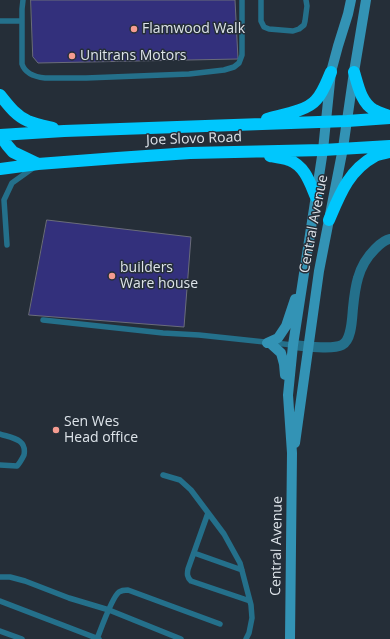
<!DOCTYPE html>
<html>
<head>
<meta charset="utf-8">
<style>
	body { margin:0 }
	canvas { display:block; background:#252e38 }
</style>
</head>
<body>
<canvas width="390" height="639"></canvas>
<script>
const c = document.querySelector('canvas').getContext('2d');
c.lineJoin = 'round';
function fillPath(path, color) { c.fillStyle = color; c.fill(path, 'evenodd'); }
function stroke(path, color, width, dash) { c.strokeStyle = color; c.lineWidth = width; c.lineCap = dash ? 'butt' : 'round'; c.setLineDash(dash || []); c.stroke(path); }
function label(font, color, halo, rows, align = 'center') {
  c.font = font + ' "Open Sans",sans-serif'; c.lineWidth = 3; c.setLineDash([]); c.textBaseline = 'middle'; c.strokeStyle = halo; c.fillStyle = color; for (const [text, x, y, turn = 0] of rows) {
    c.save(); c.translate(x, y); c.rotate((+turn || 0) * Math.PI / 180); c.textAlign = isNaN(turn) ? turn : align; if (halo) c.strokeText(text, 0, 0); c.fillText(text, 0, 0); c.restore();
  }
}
const building = new Path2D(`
	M31,0h204l3,59 -200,4 -5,-6z
	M47,220l144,17 -7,90 -155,-12z`);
const lane = new Path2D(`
	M23,0l-1,9v55c3,9 13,13 23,14h41l103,-4 35,-4 10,-3 5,-4 3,-8v-55
	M261,0v21l3,6 5,2 24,2 6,-2 5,-4 1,-4 2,-15 -1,-6
	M0,21h22
	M7,245l-3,-45 8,-17 21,-15
	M43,320l120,13 36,2 94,10
	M0,434c12,4 27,5 24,21 -2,4 -4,8 -7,11l-17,-1
	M163,475l17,5 11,10 33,44 16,29 11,42 1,13 -3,15 -3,6
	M208,513l-20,56c-1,5 -1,8 3,12l59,20
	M194,553l48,17
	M0,577h10l15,4 44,17 40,12 72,29
	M0,601l99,38
	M0,631l22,8
	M97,639c4,-10 15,-42 22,-47 3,-2 6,-2 9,-2l92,34`);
const street = new Path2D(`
	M293,345c12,1 39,5 49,0 10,-5 10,-27 11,-37 1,-10 2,-20 5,-30 3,-11 9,-21 17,-29 4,-4 9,-9 15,-10`);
const secondary = new Path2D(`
	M267,343l11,-5 8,-12 9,-27
	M270,343l11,10 3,11 1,11
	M295,443l24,-172 24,-123 11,-76 12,-72
	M290,639l2,-186 -4,-58 5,-50 30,-195 8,-78 7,-26 10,-32 3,-14`);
const highway = new Path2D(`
	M354,72c4,13 7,31 20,38 5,3 10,4 15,6
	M0,95c8,10 16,21 28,26 8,3 17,5 25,7
	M267,119c14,-4 40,-8 49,-19 7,-7 11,-19 15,-28
	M0,135l64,-4 283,-10 43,-3
	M0,135l7,10 6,7 25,12
	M270,156c6,1 13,2 19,4 16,6 21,23 27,37
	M0,169l38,-5 79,-6 73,-5 133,-3 67,-4
	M329,220c11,-26 20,-50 46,-64 5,-2 10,-3 15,-4`);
const markers = [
	[134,29,4,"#f59c91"],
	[72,56,4,"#f59c91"],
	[112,276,4,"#f59c91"],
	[56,430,4,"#f59c91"]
];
const poiNames = [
	["Flamwood Walk",142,29],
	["Unitrans Motors",80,56],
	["builders",120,268],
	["Ware house",120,284],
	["Sen Wes",64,422],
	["Head office",64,438]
];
const streetNames = [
	["Joe Slovo Road",194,139,-2],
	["Central Avenue",314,224,-79],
	["Central Avenue",277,546,-89]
];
fillPath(building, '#33307c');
stroke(building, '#6a6c7a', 1);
stroke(lane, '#24708b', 5.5);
stroke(street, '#24708b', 10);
stroke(secondary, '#3393b5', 10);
stroke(highway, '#00c7fd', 12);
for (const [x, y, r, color] of markers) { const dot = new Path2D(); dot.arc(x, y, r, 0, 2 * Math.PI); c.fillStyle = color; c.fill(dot); stroke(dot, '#252e38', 1.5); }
label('14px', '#dee4ea', '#252e38', poiNames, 'left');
label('14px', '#dee4ea', '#252e38', streetNames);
</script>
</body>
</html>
